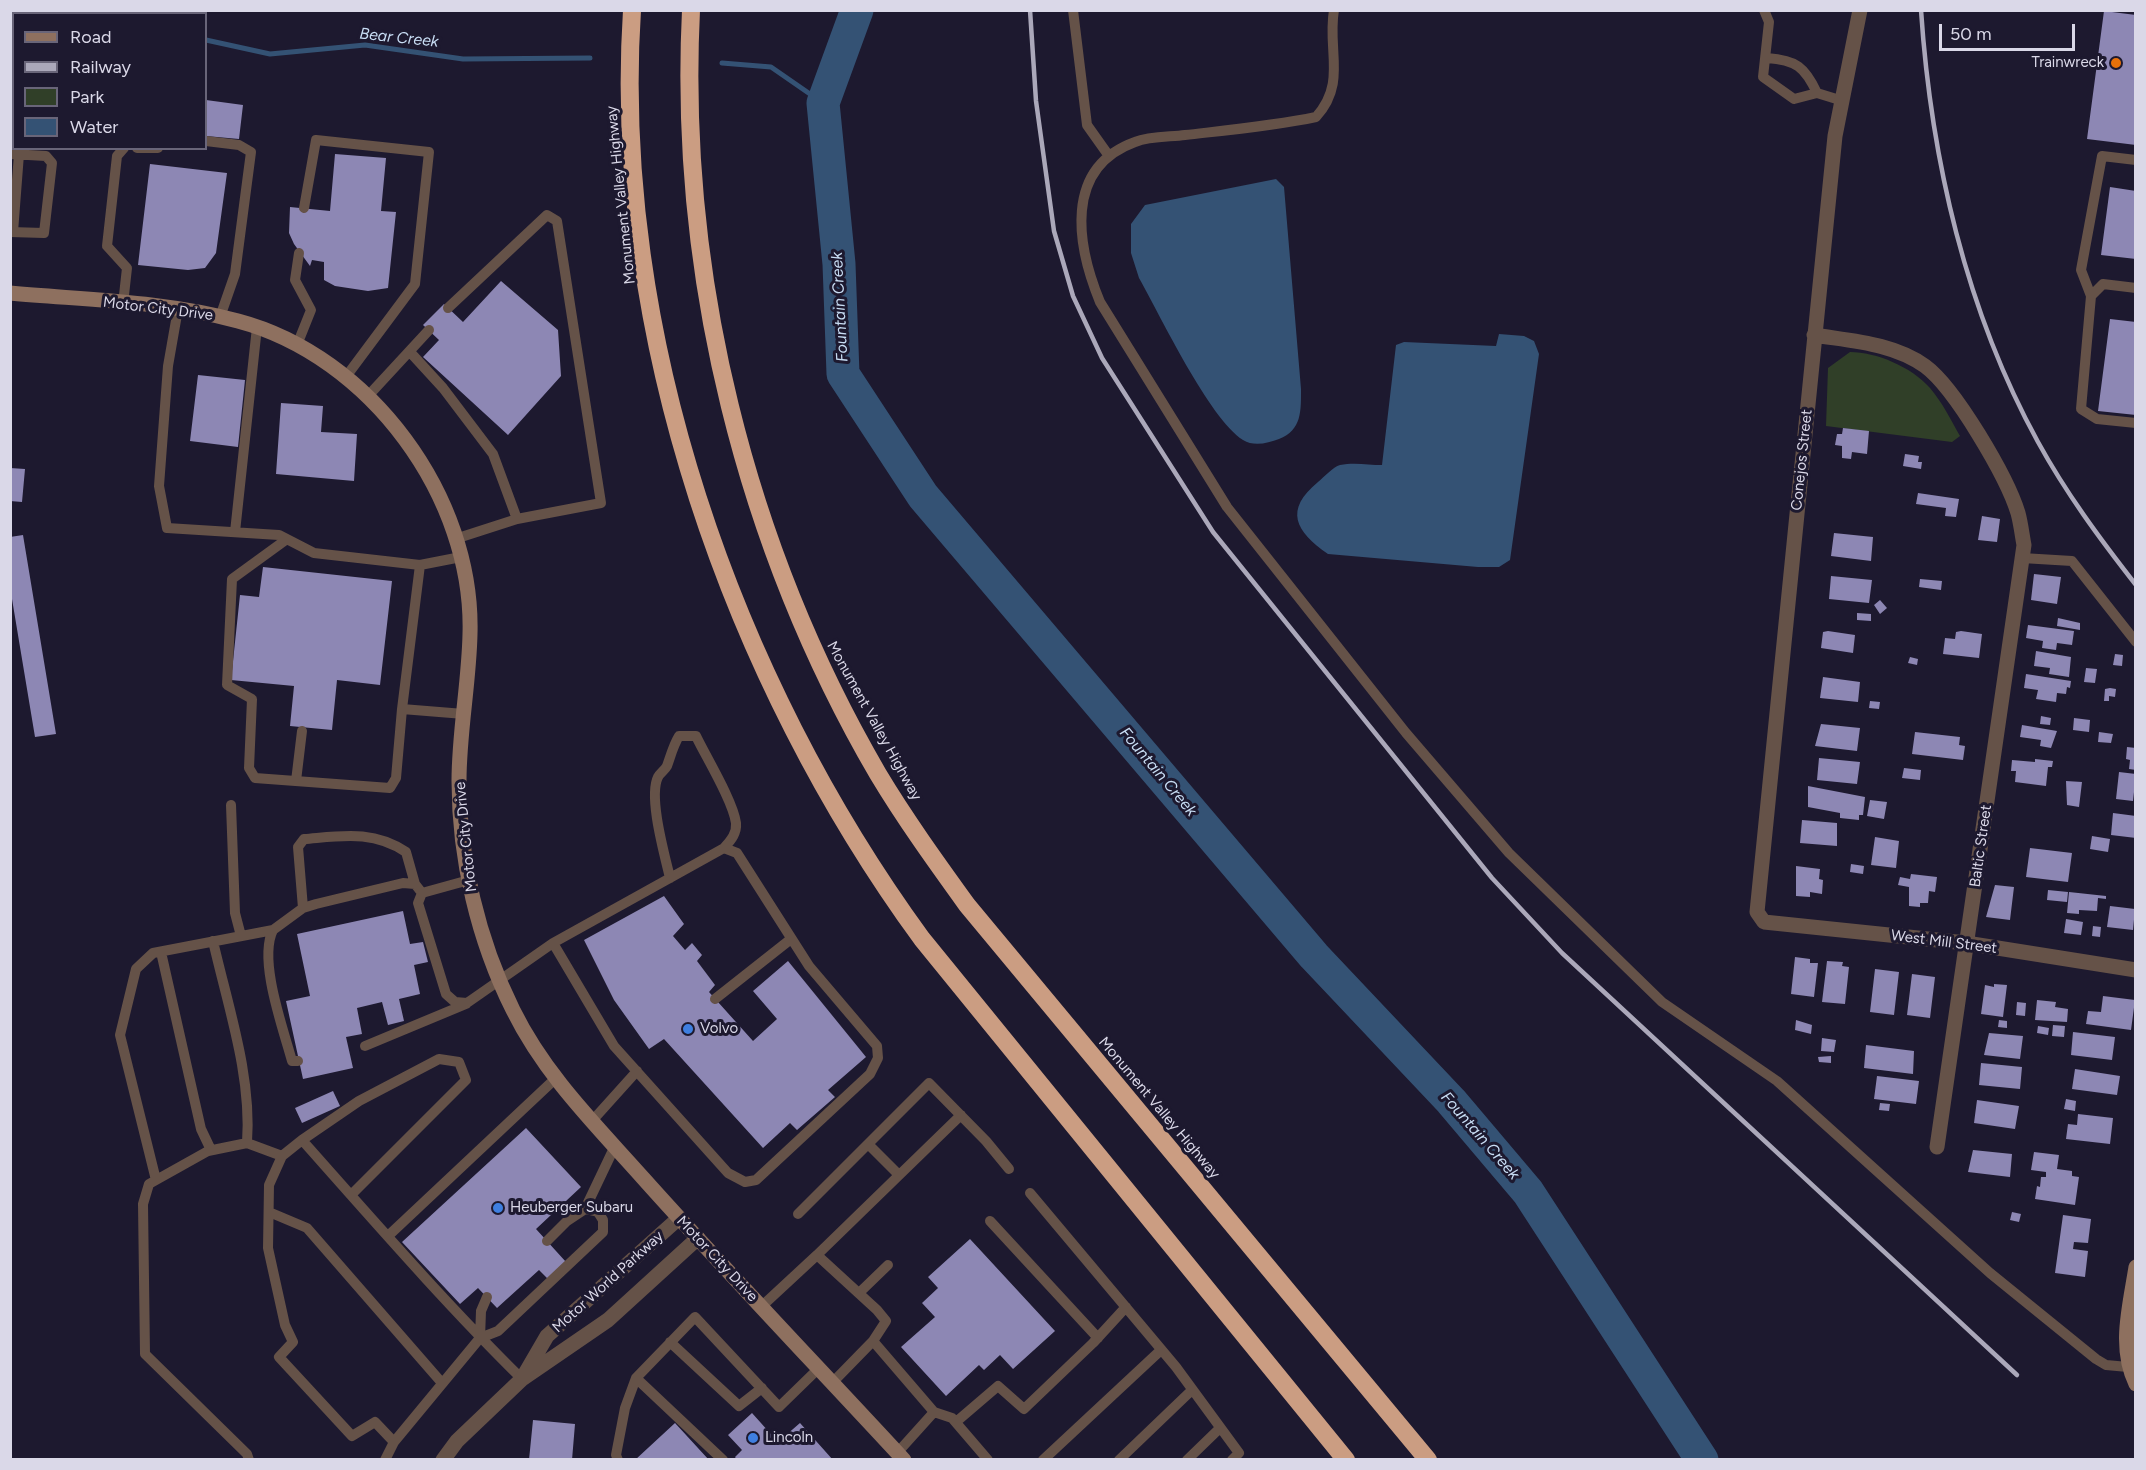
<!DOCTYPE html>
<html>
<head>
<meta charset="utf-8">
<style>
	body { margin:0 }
	#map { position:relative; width:2146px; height:1470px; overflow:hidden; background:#1d192f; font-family:Figtree,sans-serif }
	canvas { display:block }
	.frame { position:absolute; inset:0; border:12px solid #dad8e8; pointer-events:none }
	.legend { position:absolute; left:12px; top:12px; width:195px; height:138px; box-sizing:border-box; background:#1d192f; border:2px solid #696579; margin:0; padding:8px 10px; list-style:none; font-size:18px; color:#dad8e8 }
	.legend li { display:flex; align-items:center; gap:12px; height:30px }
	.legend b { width:30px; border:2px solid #696579 }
	.scale { position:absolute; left:1939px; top:24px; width:136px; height:27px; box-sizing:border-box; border:3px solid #dad8e8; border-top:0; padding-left:8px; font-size:18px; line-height:21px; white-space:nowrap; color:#dad8e8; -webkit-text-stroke:4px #1d192f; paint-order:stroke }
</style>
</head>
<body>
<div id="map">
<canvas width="2146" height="1470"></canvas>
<div class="frame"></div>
<ul class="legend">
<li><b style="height:8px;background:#8e705f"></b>Road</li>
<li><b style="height:8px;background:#aba8ba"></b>Railway</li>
<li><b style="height:16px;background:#303f28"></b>Park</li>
<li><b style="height:16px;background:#345274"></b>Water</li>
</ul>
<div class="scale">50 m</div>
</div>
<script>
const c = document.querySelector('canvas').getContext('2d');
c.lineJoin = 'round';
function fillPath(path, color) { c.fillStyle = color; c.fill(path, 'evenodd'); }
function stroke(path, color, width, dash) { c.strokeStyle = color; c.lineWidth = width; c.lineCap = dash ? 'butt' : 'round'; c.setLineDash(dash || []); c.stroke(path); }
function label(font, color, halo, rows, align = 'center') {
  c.font = font + ' Figtree,sans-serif'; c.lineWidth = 6; c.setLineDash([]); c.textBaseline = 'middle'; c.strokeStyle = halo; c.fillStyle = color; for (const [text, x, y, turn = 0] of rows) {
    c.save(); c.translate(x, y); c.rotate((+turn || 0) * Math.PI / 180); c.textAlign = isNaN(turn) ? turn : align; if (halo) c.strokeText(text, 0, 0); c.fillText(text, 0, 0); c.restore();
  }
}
const green = new Path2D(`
	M1850,352c26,0 62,15 80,36 12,14 21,32 30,48l-8,6 -126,-16 2,-58z`);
const water = new Path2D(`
	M1276,179l8,8 17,202c0,22 1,41 -22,50 -11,4 -25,8 -36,1 -34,-22 -82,-123 -104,-162l-8,-25v-29l14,-19z
	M1499,334l25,2 10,5 5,13 -29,206 -11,7h-21l-150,-13c-33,-23 -44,-44 -10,-72 6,-5 15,-15 22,-17 14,-3 29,0 42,0l14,-120 8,-3 92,4z`);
const stream = new Path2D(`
	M41,10l35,4
	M206,40l64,14 95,-9 98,14 127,-1
	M722,63l49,4 52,36`);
const river = new Path2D(`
	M857,10l-34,93 16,161 4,110 80,122 391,460 137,145 77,91 174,268`);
const building = new Path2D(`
	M2104,11l32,4v130l-49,-6z
	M206,100l37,5 -4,34 -33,-3z
	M335,154l51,4 -5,53 15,1 -8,76 -20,3 -33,-5 -11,-6v-18l-12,-2 -2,6 -16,-22 -5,-11 1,-26 40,4z
	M150,164l77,9 -11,80 -11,15 -17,2 -50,-5z
	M2110,187l26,4v68l-35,-4z
	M501,281l57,49 3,46 -53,59 -85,-78 16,-17 -16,-15 21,-21 19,18z
	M2110,319l26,3v93l-38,-4z
	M198,375l47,5 -7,67 -48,-6z
	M281,403l42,3 -2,26 36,2 -3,47 -78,-7z
	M1843,428l26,3 -2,23 -15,-2 -1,7 -9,-1v-12l-7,-1 2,-11h5z
	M1905,454l14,2 -1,6h4l-1,7 -18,-3z
	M10,468l15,1 -3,33 -12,-1z
	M1918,493l41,6 -3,18 -11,-1 1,-8 -30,-4z
	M1982,516l18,3 -3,23 -19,-2z
	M1834,533l39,4 -2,24 -40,-5z
	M23,535l33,199 -21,3 -25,-150v-50z
	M263,567l129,14 -12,104 -43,-5 -5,50 -42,-4 4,-40 -63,-6 9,-85 19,2z
	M2034,574l27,3 -4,27 -26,-4z
	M1831,576l41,4 -3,23 -40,-4z
	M1920,579l22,2 -1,9 -22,-3z
	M1880,600l7,8 -7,6 -6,-9z
	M1857,613l14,1v7l-14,-1z
	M2058,618l22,5v7l-23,-4z
	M2028,625l46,6 -2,14 -15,-2 -1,7 -14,-2 1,-7 -17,-3z
	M1828,631l27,4 -2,18 -32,-5 2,-16z
	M1961,631l21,3 -3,24 -36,-4 2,-16 10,1 1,-7z
	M2036,651l35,6 -2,20 -20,-3 1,-6 -16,-2z
	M2115,654l8,1 -1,11 -9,-1z
	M1910,657l8,2 -1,6 -9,-2z
	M2086,668l11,1 -2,14 -11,-1z
	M2026,674l45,7 -1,7 -3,-1 -1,7 -9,-1 -1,9 -20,-3 2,-9 -14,-2z
	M1823,677l37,5 -2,20 -38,-4z
	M2110,688l6,1 -1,8 -6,-1v5h-5l1,-12z
	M1870,701l10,1 -1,7 -10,-1z
	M2041,716l10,2 -1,7 -10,-1z
	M2074,718l16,2 -1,12 -16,-2z
	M1821,724l39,4 -3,23 -42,-5z
	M2022,725l35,6 -6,17 -11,-2 1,-6 -21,-3z
	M1915,732l45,5 -1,8 6,1 -2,14 -51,-6z
	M2099,732l14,2 -2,9 -13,-1z
	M2127,747l9,1v22l-7,-1 1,-9 -4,-1z
	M1819,758l41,4 -3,22 -40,-4z
	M2035,759l18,2 -1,6h-4l-2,19 -31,-4 1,-11h-5l1,-11 23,2z
	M1904,768l17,2 -1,10 -18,-2z
	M2119,772l17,2 -3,27 -17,-2z
	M2066,781l16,1 -3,25 -12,-2z
	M1808,786l57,11 -2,18h-4v5l-19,-2v-5l-32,-6z
	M1870,800l17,2 -3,17 -17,-3z
	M2113,813l23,3v22l-25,-3z
	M1802,820l35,3v23l-37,-3z
	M2092,836l18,3 -2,13 -18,-3z
	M1875,837l24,4 -3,27 -25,-3z
	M2030,848l42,5 -4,29 -42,-5z
	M1851,864l13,2 -1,8 -13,-2z
	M1796,866l24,3 -1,10 4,1 -1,14 -12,-2v5l-14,-1z
	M1911,874l26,3 -2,15 -6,-1 -1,12h-8v4l-11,-1v-19l-11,-2 2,-8 10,2z
	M1995,885l19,2 -4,33 -24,-3z
	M2048,890l20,2 -1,10 -20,-2z
	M2069,892l37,4v3l-8,-1 -1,13 -18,-1v4l-12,-1z
	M664,896l20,28 -11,12 12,14 7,-7 10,12 -5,6 18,24 -6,7 44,49 24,-22 -24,-28 35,-30 78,96 -38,33 7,7 -38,33 -7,-7 -27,25 -99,-109 -15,10 -35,-49 -30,-60z
	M2110,906l25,3 -2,21 -26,-3z
	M403,911l7,33 13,-2 5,20 -14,3 6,29 -21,5 5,22 -16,4 -6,-23 -25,6 5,26 -16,3 7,31 -50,11 -17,-78 24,-5 -13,-62z
	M2066,919l17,3 -2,13 -17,-2z
	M2093,926l8,1 -1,10 -8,-1z
	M1795,957l15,2v4h8l-4,34 -23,-3z
	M1827,961l16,1 -1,4 7,1 -4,37 -23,-2z
	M1875,969l24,3 -5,43 -24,-3z
	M1912,974l23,3 -5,41 -23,-3z
	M1994,984l13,1 -4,32 -22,-3 4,-29 9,2z
	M2103,996l32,4 -4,30 -45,-6 2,-13 13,1z
	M2037,1000l19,2 -1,5 13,2 -1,13 -32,-2z
	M2017,1002l9,1 -1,13 -9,-1z
	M1796,1020l16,5 -1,9 -16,-4z
	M1999,1020l8,1v7l-9,-1z
	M2053,1025l12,1 -1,11 -12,-1z
	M2038,1026l11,2 -1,7 -11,-2z
	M2073,1032l42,5 -3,23 -41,-5z
	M1989,1033l34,3 -3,23 -36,-4z
	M1822,1038l14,2 -2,12 -13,-1z
	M1866,1045l48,6 -1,23 -49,-6z
	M1831,1056v7l-12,-1 -1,-5z
	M1981,1063l41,4 -2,22 -41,-4z
	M2075,1069l45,7 -3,19 -45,-6z
	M1877,1076l42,5 -3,23 -42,-5z
	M333,1091l7,15 -38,17 -7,-15z
	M2066,1099l10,2 -1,10 -11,-2z
	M1977,1100l42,6 -4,23 -41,-6z
	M1880,1103l10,1 -1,7 -10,-1z
	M2078,1114l35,4 -3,26 -44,-5 2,-15 9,1z
	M526,1128l55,59 -45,42 30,33 -18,17 -9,-9 -42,38 -19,-20 -18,16 -58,-62z
	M1973,1150l39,4 -2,23 -42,-5z
	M2034,1152l25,3 -2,14 15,2v5l7,1 -4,28 -40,-6 2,-13 3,1 1,-10h5v-5l-15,-2z
	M2012,1212l9,2 -2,8 -9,-2z
	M2063,1215l28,4 -3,24 -14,-1 -1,7 15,2 -3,26 -30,-4z
	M970,1239l85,92 -42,38 -13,-14 -16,15 -5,-5 -33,31 -45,-49 34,-30 -13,-14 16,-15 -10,-11z
	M752,1413l26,29 22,-19 33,37h-96l-2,-3 7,-7 -14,-15z
	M533,1420l42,4 -3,36h-43z
	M675,1423l34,37h-74z`);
const lane = new Path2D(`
	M1073,10l14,115 22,31
	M1334,10c-7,40 13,73 -18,107 -43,9 -87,13 -131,18 -15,2 -35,1 -50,7 -72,26 -58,104 -35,160l127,205 179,226 103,120 153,149 115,79 213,192 106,86 10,6 22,2
	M1764,10l5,12 -6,55 31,22 23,-6 26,8
	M1767,58c29,2 38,9 50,35
	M206,141l33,4 12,7 -16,122 -15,43
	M137,148h21
	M10,154l36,2 6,7 -8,70 -34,-1
	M304,208l12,-68 113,12 -14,132 -70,94
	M13,232l6,-78
	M2136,288l-33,-4 -12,12 -10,113 16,10 39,4
	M2091,296l-10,-26 21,-114 34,4
	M123,304l4,-36 -20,-22 10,-90 7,-8
	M448,308l99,-93 10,6 44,282 -84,16 -62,20
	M178,309l-10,57 -9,120 8,42 112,7 35,18 106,12 41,-8
	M297,345l14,-35 -16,-30 4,-27
	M410,352l33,36 50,66 24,65
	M368,396l61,-66
	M235,532l22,-205
	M287,539l-55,40 -5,106 25,14 -3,69 6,10 135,10 6,-10 6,-69
	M2022,558l50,3 64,81
	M420,565l-18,144 62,5
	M296,781l6,-50
	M231,805l4,108 6,23
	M670,878c-5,-22 -22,-81 -12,-101 2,-4 7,-7 9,-11 4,-11 6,-20 12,-30h17c10,21 37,65 40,87 1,11 -6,18 -12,25
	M469,880l-47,13 -4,10 28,91 9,8 12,1 86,-60 171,-95 13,5 72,113 68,80 1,12 -8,16 -114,106 -11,2 -17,-9 -114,-127 -61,-103
	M303,908l-5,-61 6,-8c38,-3 69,-9 102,13l9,32
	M273,930c-15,30 10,98 19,131h6
	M213,941c15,66 39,135 34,202
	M161,952l40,177 10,21
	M715,999l76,-60
	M365,1046l101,-42
	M592,1121l45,-50
	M302,1140l-20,16 -13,29 -1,63 17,77 8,17 -14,15 73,79 23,-14 19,20 86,-104
	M868,1144l30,30
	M156,1180l-36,-145 16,-66 17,-16 120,-23 30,-22 13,-4 87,-21 12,1 7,9
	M1030,1193l146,174 63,86 -7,7
	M351,1195l115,-115 -7,-18 -20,-3 -80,42 -57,39c72,81 143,163 220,239
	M585,1209l30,-63
	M269,1212l38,16 135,155
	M798,1214l131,-131 57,58 23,28
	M990,1221l108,117
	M388,1236l167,-157
	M817,1255l144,-140
	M859,1293l29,-28
	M487,1297l-6,14 -1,27 18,-7 105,-99v-12l-5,-8 -13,-3 -18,12 -20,20
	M762,1306l55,-51 60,55 9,11 -13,20
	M670,1342l69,64 23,-18
	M636,1378l87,82
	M832,1383l41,-42 61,71 -36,40
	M934,1412l18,6 36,42
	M956,1422l42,-36 26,23 69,-66 33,-36
	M249,1460l-2,-6 -102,-100 -2,-150 6,-20 59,-33 39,-8 35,13
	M385,1460l9,-18
	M618,1460l-2,-5 9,-47 11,-30 59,-61 84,90 40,-39
	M1043,1460l118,-110
	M1119,1460l73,-70
	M1187,1460l33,-32`);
const street = new Path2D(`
	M1860,10l-25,126 -78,776 7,10 202,21 170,27
	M1814,335c37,6 79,8 111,31 30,22 82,111 93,147 3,11 4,22 6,32l-87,602
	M679,1218l-132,118 -25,43 86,-59 90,-82
	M443,1460l14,-19 65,-62`);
const secondary = new Path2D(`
	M10,293c76,7 155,8 228,28 132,35 236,176 232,313 -1,49 -11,98 -11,147 0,78 19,159 54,229 32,65 82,114 130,168 85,95 174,188 261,282
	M2136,1267c-6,39 -18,80 0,117`);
const highway = new Path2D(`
	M632,10c-21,323 100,669 290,929l424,521
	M691,10c-13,264 54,536 187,764 27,45 58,88 89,131l461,555`);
const rail = new Path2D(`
	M1030,10l6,91 18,130 19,65 29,62 111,174 279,346 70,75 455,422
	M1921,10c10,149 45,301 117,432 28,51 62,97 98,143`);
const markers = [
	[2116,63,6,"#e8710a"],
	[688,1029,6,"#3f7fe0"],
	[498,1208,6,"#3f7fe0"],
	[753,1438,6,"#3f7fe0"]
];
const poiNames = [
	["Trainwreck",2104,63,"right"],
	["Volvo",700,1029],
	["Heuberger Subaru",510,1208],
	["Lincoln",765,1438]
];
const streetNames = [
	["Monument Valley Highway",621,195,-96],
	["Motor City Drive",158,309,7],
	["Conejos Street",1802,460,-84],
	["Monument Valley Highway",874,721,61],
	["Motor City Drive",466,837,-96],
	["Baltic Street",1981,846,-82],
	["West Mill Street",1944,942,7],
	["Monument Valley Highway",1159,1108,50],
	["Motor City Drive",717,1259,47],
	["Motor World Parkway",608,1282,-42]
];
const waterNames = [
	["Bear Creek",399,38,6],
	["Fountain Creek",840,307,-93],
	["Fountain Creek",1158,772,50],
	["Fountain Creek",1480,1136,49]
];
fillPath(green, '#303f28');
fillPath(water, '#345274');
stroke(stream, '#345274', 5);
stroke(river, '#345274', 33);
fillPath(building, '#8d87b4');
stroke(lane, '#655248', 10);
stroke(street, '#655248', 15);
stroke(secondary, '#8e705f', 15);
stroke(highway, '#cb9d82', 18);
stroke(rail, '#aba8ba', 4.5);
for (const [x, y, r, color] of markers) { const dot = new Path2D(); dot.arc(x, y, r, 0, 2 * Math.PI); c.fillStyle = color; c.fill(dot); stroke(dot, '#1d192f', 2); }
label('15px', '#dad8e8', '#1d192f', poiNames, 'left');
label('15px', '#dad8e8', '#1d192f', streetNames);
label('italic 16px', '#c8ddf4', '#1d192f', waterNames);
</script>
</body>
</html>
